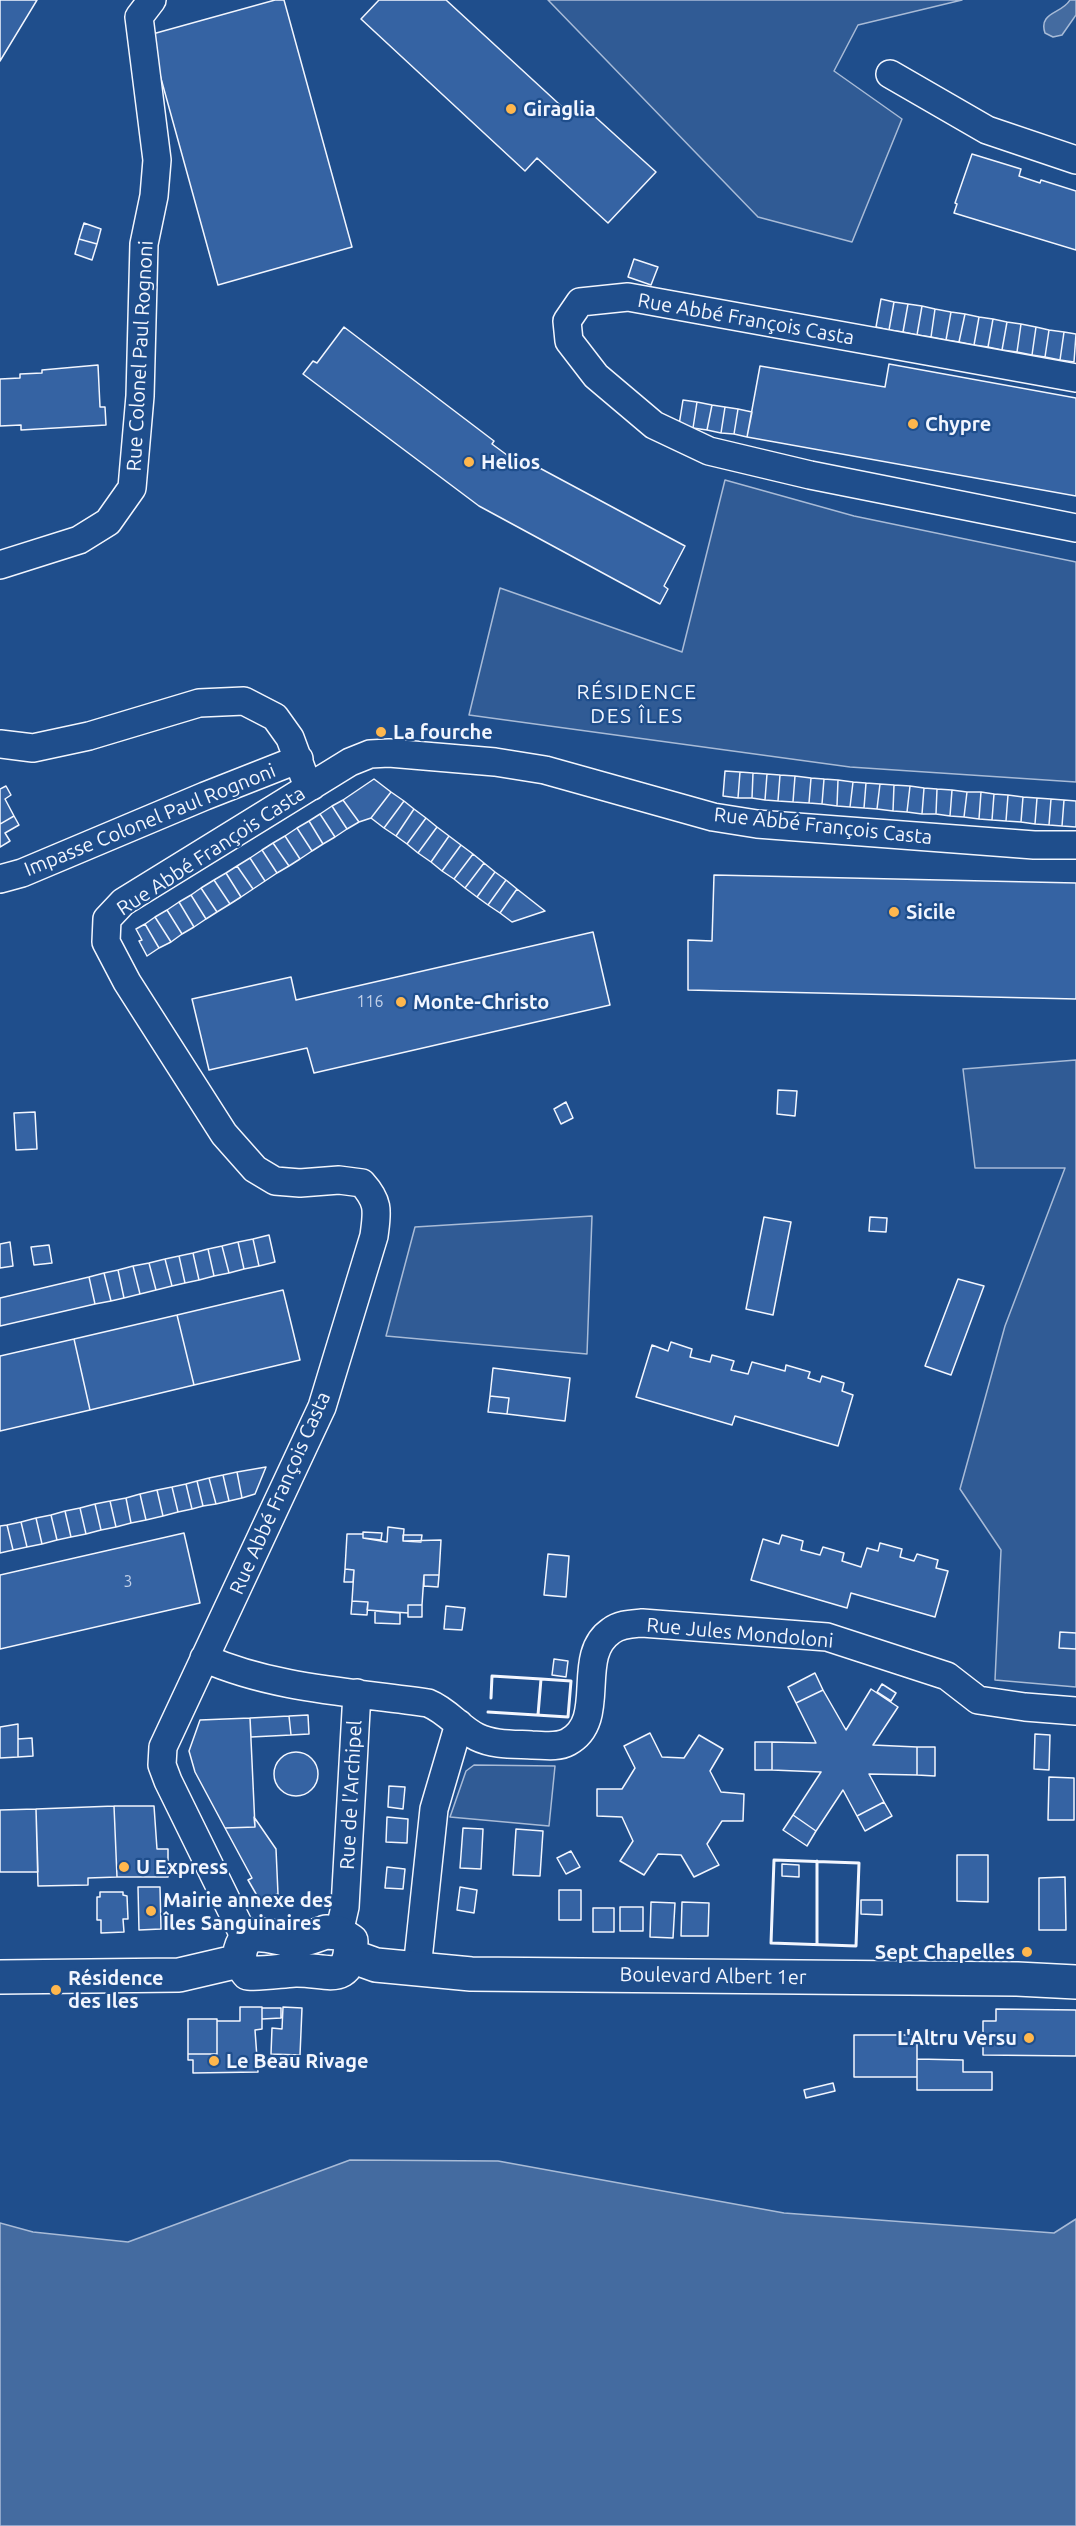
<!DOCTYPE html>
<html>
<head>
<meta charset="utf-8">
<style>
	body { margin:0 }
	canvas { display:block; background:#1f4e8c }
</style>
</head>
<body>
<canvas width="1076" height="2526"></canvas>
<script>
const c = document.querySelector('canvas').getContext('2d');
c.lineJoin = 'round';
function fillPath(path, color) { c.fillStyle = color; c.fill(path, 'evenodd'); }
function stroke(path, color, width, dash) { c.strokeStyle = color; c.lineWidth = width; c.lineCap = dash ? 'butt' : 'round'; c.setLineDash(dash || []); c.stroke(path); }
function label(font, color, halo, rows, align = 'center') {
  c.font = font + ' Ubuntu,sans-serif'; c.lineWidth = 4.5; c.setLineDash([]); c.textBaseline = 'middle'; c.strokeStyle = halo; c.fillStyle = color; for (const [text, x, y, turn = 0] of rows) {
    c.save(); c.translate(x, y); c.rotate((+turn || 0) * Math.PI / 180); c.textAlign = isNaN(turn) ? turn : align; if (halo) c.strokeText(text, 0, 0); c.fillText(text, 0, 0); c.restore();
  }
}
const built = new Path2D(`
	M548,0h414l-104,25 -24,46 68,48 -50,123 -94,-25z
	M725,480l129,36 222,46v220l-226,-15 -381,-52 31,-127 182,64z
	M1076,1060v627l-81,-7 6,-130 -41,-61 45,-163 60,-158h-90l-12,-99z
	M592,1216l-5,138 -201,-18 29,-109z
	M474,1765l81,1 -6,60 -99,-9 16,-46z`);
const water = new Path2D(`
	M1070,0h6v15l-14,20 -9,2 -8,-4c-7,-21 17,-19 25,-33z
	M350,2160l148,1 286,52 270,20 22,-14v307h-1076v-303l33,9 95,10z`);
const building = new Path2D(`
	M0,0h37l-37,61z
	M275,0h9l68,247 -134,38 -69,-250z
	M379,0h67l125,115 10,-11 75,68 -48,51 -71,-65 -12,13 -164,-152z
	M972,154l49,15 -2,7 21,7 1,-3 35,11v59l-122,-37 3,-9 -2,-1z
	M84,223l17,6 -4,15 -18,-5z
	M79,239l18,5 -5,16 -17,-6z
	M634,259l24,8 -7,18 -23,-8z
	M881,299l13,3 -5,28 -13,-3z
	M894,302l14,2 -5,28 -14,-2z
	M908,304l14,2 -5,29 -14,-3z
	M922,306l13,3 -4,28 -14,-2z
	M935,309l16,3 -5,28 -15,-3z
	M951,312l14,2 -6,28 -13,-2z
	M965,314l14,3 -5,28 -15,-3z
	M979,317l14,2 -5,28 -14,-2z
	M993,319l14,3 -5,28 -14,-3z
	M1007,322l14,2 -4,28 -15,-2z
	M1021,324l15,3 -4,28 -15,-3z
	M344,327l150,114 -2,3 19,14 21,10 2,-3 151,81 -21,40 4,3 -8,15 -181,-98 -176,-132 10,-13 4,2z
	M1036,327l13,3 -4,27 -13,-2z
	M1049,330l15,2 -4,28 -15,-3z
	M1064,332l12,2 -2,28 -14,-2z
	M889,364l187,34v98l-329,-59 13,-71 125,21z
	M98,365l2,42h5l1,18 -85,5v-5l-21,1v-47l20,-1v-4l22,-1v-3z
	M683,400l14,2 -4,26 -14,-3z
	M697,402l15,3 -5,25 -14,-2z
	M712,405l13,2 -4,26 -14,-3z
	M725,407l13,2 -4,25 -13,-1z
	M738,409l14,3 -5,25 -13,-3z
	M725,771l15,1 -2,26 -15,-2z
	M740,772l13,1 -1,25h-14z
	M753,773l14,1 -2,26 -13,-2z
	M767,774l13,1 -2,26 -13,-1z
	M780,775l15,1 -2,26 -15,-1z
	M795,776l16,2 -2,25 -16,-1z
	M811,778l13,1 -2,25 -13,-1z
	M374,779l17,13 -20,26 -12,4 -16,-22z
	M824,779l14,1 -1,26 -15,-2z
	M838,780l15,2 -3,25 -13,-1z
	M853,782l13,1 -2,25 -14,-1z
	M866,783l14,1 -3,25 -13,-1z
	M880,784l14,1 -1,26 -16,-2z
	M894,785l16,1 -3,26 -14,-1z
	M6,786l5,9 -6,4 9,17 -14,8v-35z
	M910,786l14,2 -2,26 -15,-2z
	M924,788l13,1 -1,25h-14z
	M937,789l15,1 -2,26 -14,-2z
	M952,790l15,2 -3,25 -14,-1z
	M391,792l13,9 -20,27 -13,-10z
	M967,792h14l-2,27 -15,-2z
	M981,792l13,2 -2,26 -13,-1z
	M994,794l14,1 -2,26 -14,-1z
	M1008,795l15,2 -2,25 -15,-1z
	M1023,797l14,1 -2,26 -14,-2z
	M1037,798l14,1 -2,26 -14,-1z
	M1051,799l13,1 -2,26 -13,-1z
	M343,800l16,22 -12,7 -15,-23z
	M1064,800l12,1v26l-14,-1z
	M404,801l10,8 -18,27 -12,-8z
	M332,806l15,23 -12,8 -15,-23z
	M414,809l12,9 -19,26 -11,-8z
	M320,814l15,23 -12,7 -14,-23z
	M14,816l5,9 -14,8 5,8 -10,6v-23z
	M426,818l11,9 -19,26 -11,-9z
	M309,821l14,23 -11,7 -15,-23z
	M437,827l12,9 -18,26 -13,-9z
	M297,828l15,23 -12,8 -15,-23z
	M285,836l15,23 -11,7 -16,-23z
	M449,836l12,9 -19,26 -11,-9z
	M273,843l16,23 -12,7 -15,-23z
	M461,845l12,9 -19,25 -12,-8z
	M262,850l15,23 -12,8 -15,-23z
	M473,854l11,9 -19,25 -11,-9z
	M250,858l15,23 -12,8 -16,-23z
	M484,863l11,9 -18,25 -12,-9z
	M237,866l16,23 -12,8 -15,-24z
	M495,872l11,8 -18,25 -11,-8z
	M226,873l15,24 -11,7 -16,-24z
	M714,875l362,8v116l-388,-9v-50l24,1z
	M214,880l16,24 -13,8 -16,-24z
	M506,880l11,9 -17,24 -12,-8z
	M201,888l16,24 -11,7 -15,-24z
	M517,889l28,22 -33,11 -12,-9z
	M191,895l15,24 -12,8 -15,-25z
	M179,902l15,25 -12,7 -15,-24z
	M167,910l15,24 -11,8 -16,-25z
	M155,917l16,25 -12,6 -14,-24z
	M145,924l14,24 -12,8 -8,-15 3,-1 -6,-11z
	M593,932l17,73 -296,68 -7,-25 -98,22 -17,-71 99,-22 5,23z
	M778,1090l19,1 -2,25 -18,-2z
	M566,1102l7,16 -12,6 -7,-15z
	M35,1112l2,37 -21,1 -2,-37z
	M764,1217l27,5 -18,93 -27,-6z
	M870,1217l17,1 -1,14 -17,-1z
	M269,1235l6,27 -16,4 -6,-27z
	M253,1239l6,27 -15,3 -6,-27z
	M10,1242l3,24 -13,2v-24z
	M238,1242l6,27 -15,4 -7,-27z
	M49,1245l3,18 -18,2 -3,-18z
	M222,1246l7,27 -15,3 -6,-27z
	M208,1249l6,27 -15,4 -6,-27z
	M193,1253l6,27 -14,3 -6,-27z
	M179,1256l6,27 -13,3 -7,-27z
	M165,1259l7,27 -16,4 -7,-27z
	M149,1263l7,27 -16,4 -7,-28z
	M133,1266l7,28 -16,4 -6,-28z
	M118,1270l6,28 -13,3 -7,-28z
	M104,1273l7,28 -16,3 -6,-27z
	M89,1277l6,27 -95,22v-28z
	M958,1279l26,7 -33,89 -26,-9z
	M283,1290l17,70 -106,25 -17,-70z
	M177,1315l17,70 -104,25 -16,-71z
	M74,1339l16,71 -90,21v-75z
	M671,1342l21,7 -2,8 20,5 2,-7 22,6 -3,9 17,4 4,-12 33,9 1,-6 24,7 -2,6 12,4 2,-6 22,7 -2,8 11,4 -15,51 -103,-30 -3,9 -96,-28 16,-52 16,6z
	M493,1368l77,10 -5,43 -58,-7 2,-16 -19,-2z
	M490,1396l19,2 -2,16 -19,-2z
	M266,1467l-11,27 -13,4 -5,-26z
	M237,1472l5,26 -13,3 -6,-26z
	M223,1475l6,26 -13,3 -7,-26z
	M209,1478l7,26 -13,2 -6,-25z
	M197,1481l6,25 -11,3 -6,-25z
	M186,1484l6,25 -14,3 -6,-25z
	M172,1487l6,25 -15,4 -6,-26z
	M157,1490l6,26 -17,4 -6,-26z
	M140,1494l6,26 -15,3 -5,-25z
	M126,1498l5,25 -15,4 -6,-26z
	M110,1501l6,26 -15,3 -6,-26z
	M95,1504l6,26 -15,4 -6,-26z
	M80,1508l6,26 -15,3 -6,-26z
	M65,1511l6,26 -14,3 -6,-25z
	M51,1515l6,25 -15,4 -6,-26z
	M36,1518l6,26 -15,3 -6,-25z
	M21,1522l6,25 -14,3 -6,-25z
	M7,1525l6,25 -13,3v-27z
	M388,1527l16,2 -1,12 38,-1 -2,35h-15l-2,30h-14v8l-41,-3 1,-8 -16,-1 2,-31 -9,-1 2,-35h16v4l24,4z
	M363,1532l19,1 -1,7 -18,-2z
	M184,1533l16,70 -200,46v-74z
	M403,1535h19l-1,7 -18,-1z
	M782,1535l21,6 -2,9 19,5 3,-8 21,6 -2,8 19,6 6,-19 11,3 2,-8 22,6 -2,8 14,4 3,-7 21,6 -2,8 12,3 -13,46 -84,-24 -4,15 -96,-28 12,-41 16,5z
	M548,1554l21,2 -3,41 -22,-2z
	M345,1569l9,1 -1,12h-9z
	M424,1575h15l-1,12 -14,-1z
	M352,1601l16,1 -1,13 -16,-1z
	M408,1605h14v12h-14z
	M446,1606l19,2 -3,22 -18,-1z
	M375,1611l25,2v11l-25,-1z
	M1060,1632l16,1v16l-17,-1z
	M554,1659l14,2 -2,16 -14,-2z
	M815,1673l8,17 -27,13 -8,-16z
	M882,1684l14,9 -5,8 -14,-9z
	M871,1689l27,18 -25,38 44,2v28l-48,-1 15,28 -27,14 -14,-26 -27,41 -23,-16 28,-43 -49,-2v-28l44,1 -20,-40 27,-13 23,40z
	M308,1715l1,19 -18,1 -2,-19z
	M289,1716l2,19 -40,2 -1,-19z
	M250,1718l5,109 -30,1 -30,-56 -6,-21 11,-31z
	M18,1724v33l-18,1v-31z
	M650,1733l12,24 22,1 15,-23 24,14 -13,22 11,21 23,2 -1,27h-21l-15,23 12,21 -25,12 -13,-22 -23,-1 -14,21 -24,-14 13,-20 -11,-24 -25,-1v-27h25l13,-21 -11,-22z
	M1035,1734l15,1 -1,35 -15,-1z
	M32,1738l1,18 -15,1v-18z
	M755,1742h17v28h-17z
	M917,1747h18v29l-18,-1z
	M274 1774a22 22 0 1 1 44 0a22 22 0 1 1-44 0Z
	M1049,1777l25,1v42h-26z
	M389,1786l16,1 -2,22 -15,-2z
	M884,1802l8,14 -27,15 -8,-15z
	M114,1806l3,71 -29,1v7l-50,1 -2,-77z
	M114,1806h40l3,43h11v28h-51z
	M36,1809l2,63h-38v-62z
	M793,1815l23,16 -9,15 -24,-16z
	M254,1817l22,32 2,45 -19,5 -11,-19 4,-2 -27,-50 30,-1z
	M387,1817l21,2 -1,24 -21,-1z
	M463,1828l20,1 -2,40 -21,-1z
	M516,1829l27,2 -3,45 -27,-1z
	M571,1851l9,16 -14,7 -9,-16z
	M957,1855h31v47l-31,-1z
	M782,1864l17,1v12l-17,-1z
	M387,1867l18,2 -2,20 -18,-1z
	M1065,1877l1,53h-27v-52z
	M138,1887h22l1,42 -22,1z
	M460,1887l17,3 -3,23 -17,-3z
	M559,1890h22v30h-22z
	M100,1892h23v3l4,1 1,23h-5l1,13 -23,1v-13h-4v-23h3z
	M861,1900h21v15l-21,-1z
	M651,1902l24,1 -2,35 -23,-1z
	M682,1902l27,1 -1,33h-27z
	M620,1907h23v24h-23z
	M593,1908h21v24h-21z
	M240,2007h22v22l-7,1 3,42 -65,1v-13h-5v-6h29v-33h23z
	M283,2007l19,1 -2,47 -29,-1 1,-26 10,1z
	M262,2008h19v10l-19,1z
	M996,2009l80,1v46l-93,-1v-34h13z
	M188,2019h29v35h-29z
	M854,2035h63v42h-63z
	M917,2059l46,1v12h29v18h-75z
	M833,2083l2,8 -29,7 -2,-8z`);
const street = new Path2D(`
	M890,74l97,56 89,30
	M1076,378l-448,-81 -48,5 -13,19 2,20 27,35 58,49 55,26 101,24 266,53
	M0,565l79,-25 29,-18 24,-34 8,-92 4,-152 10,-48 3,-36 -18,-143 13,-17
	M0,744l33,4 56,-12 110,-33 45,-2 31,16 15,21 14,38 8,10
	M0,879l22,-6 183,-77 94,-37
	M204,1658c70,31 149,34 224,45 20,8 31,25 49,34 16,8 37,7 55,8 11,0 25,3 36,-3 41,-22 6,-86 43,-111 9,-7 21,-7 31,-8l185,14 120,39 31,24 47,7 51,4
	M339,1933l6,-26 12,-214
	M246,1940l-78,-159 -6,-16 1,-18 159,-340 52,-171c3,-24 6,-33 -12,-53l-23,-3 -39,3 -25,-2 -20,-12 -31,-35 -97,-152 -21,-40 1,-23 16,-17 227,-140 20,-8 19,-1 106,9 50,8 168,47 44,7 277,21h42
	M417,1969l17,-160 25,-85`);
const secondary = new Path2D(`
	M326,1932l13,1 12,8c0,46 -25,28 -56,29 -16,1 -30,4 -47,3l-9,-12c2,-40 30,-23 54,-21 12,0 22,-4 33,-8z
	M351,1956l25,9 95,9 546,5 59,3
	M0,1977l179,-2 60,-14`);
const wall = new Path2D(`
	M491,1698l1,-22 49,3
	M488,1712l80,5 3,-36 -30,-2 -3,36
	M774,1860l85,3 -3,83 -85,-3z
	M817,1861v83`);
const markers = [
	[511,109,6,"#ffb74d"],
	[913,424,6,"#ffb74d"],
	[469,462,6,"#ffb74d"],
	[381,732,6,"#ffb74d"],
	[894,912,6,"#ffb74d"],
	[401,1002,6,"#ffb74d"],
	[124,1867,6,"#ffb74d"],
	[151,1911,6,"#ffb74d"],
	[1027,1952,6,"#ffb74d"],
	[56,1990,6,"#ffb74d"],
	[1029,2038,6,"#ffb74d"],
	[214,2061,6,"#ffb74d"]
];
const numberNames = [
	["116",370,1002],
	["3",128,1582]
];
const poiNames = [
	["Giraglia",523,109],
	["Chypre",925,424],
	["Helios",481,462],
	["La fourche",393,732],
	["Sicile",906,912],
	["Monte-Christo",413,1002],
	["U Express",136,1867],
	["Mairie annexe des",163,1900],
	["Îles Sanguinaires",163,1923],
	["Sept Chapelles",1015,1952,"right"],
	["Résidence",68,1978],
	["des Iles",68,2001],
	["L'Altru Versu",1017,2038,"right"],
	["Le Beau Rivage",226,2061]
];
const streetNames = [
	["Rue Abbé François Casta",746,319,10],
	["Rue Colonel Paul Rognoni",140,356,-87],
	["Impasse Colonel Paul Rognoni",150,820,-22],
	["Rue Abbé François Casta",823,826,6],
	["Rue Abbé François Casta",211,851,-33],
	["Rue Abbé François Casta",280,1493,-66],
	["Rue Jules Mondoloni",740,1633,5],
	["Rue de l'Archipel",351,1795,-87],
	["Boulevard Albert 1er",713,1976,1]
];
const neighbourhoodNames = [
	["RÉSIDENCE",637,692],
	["DES ÎLES",637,716]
];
fillPath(built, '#305b95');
stroke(built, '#a8bbd7', 1.5);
fillPath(water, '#446ba0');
stroke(water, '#a8bbd7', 1.5);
fillPath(building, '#3563a3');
stroke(building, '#f2f6ff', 1.5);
stroke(street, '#f2f6ff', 30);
stroke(secondary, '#f2f6ff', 36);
stroke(street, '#1f4e8c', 27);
stroke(secondary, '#1f4e8c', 33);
stroke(wall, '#f2f6ff', 3);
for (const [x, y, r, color] of markers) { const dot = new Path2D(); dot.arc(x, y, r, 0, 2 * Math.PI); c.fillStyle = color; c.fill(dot); stroke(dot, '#1f4e8c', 2); }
label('16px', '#c3d1e8', null, numberNames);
label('bold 20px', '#f2f6ff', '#1f4e8c', poiNames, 'left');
label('20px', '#f2f6ff', '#1f4e8c', streetNames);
c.letterSpacing = '1.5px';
label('21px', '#f2f6ff', '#1f4e8c', neighbourhoodNames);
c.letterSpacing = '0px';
</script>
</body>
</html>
